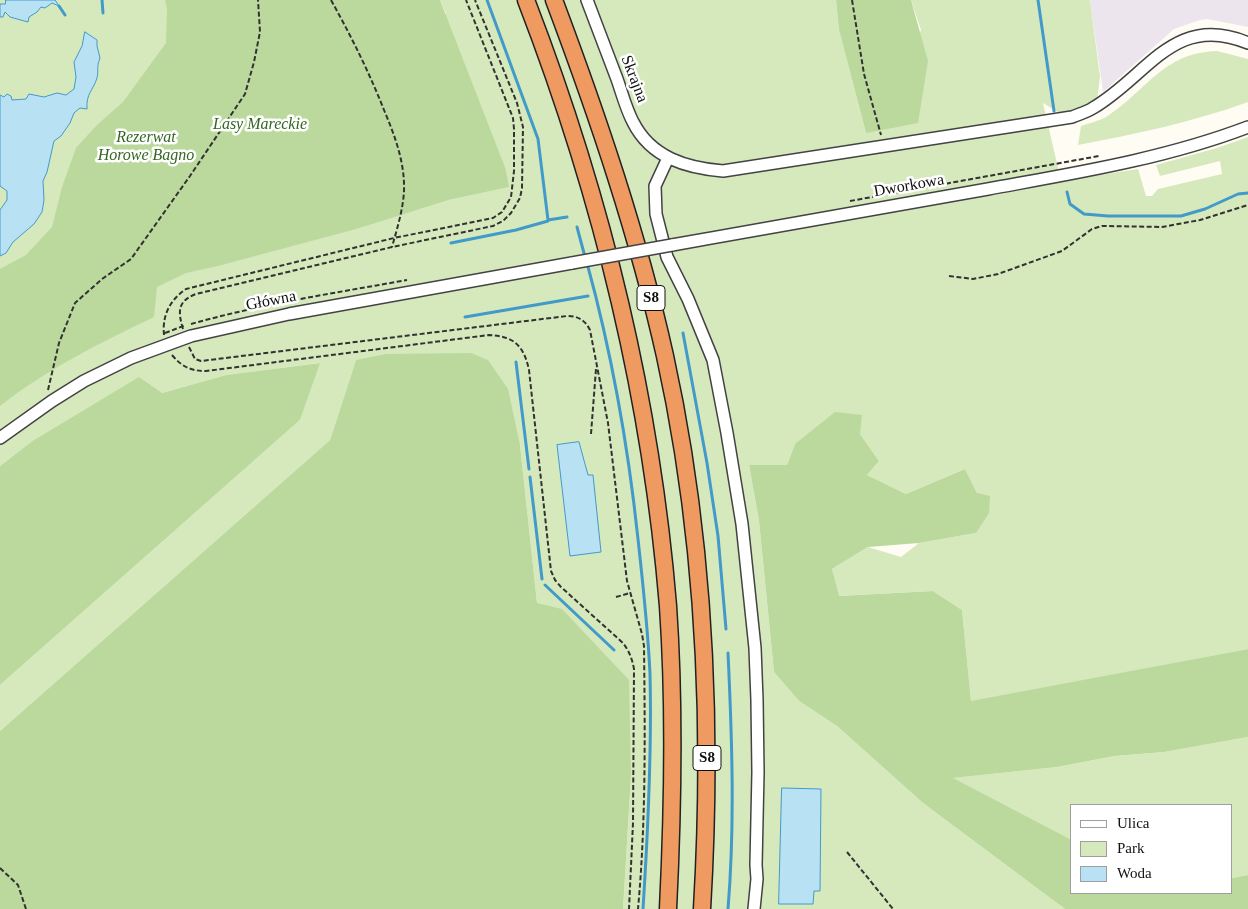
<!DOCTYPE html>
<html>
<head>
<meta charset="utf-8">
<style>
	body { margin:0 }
	#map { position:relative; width:1248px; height:909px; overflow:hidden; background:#fffcf3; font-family:Georgia,serif }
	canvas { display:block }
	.legend { position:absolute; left:1070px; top:804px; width:162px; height:90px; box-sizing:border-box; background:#fff; border:1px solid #9f9f9f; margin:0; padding:6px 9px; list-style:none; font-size:15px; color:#101010 }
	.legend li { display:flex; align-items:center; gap:10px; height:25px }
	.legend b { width:25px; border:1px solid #9f9f9f }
</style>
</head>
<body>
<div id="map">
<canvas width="1248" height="909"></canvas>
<ul class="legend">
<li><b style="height:6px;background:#fff"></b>Ulica</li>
<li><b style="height:14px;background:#d6e9bd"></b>Park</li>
<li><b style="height:14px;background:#b9e1f4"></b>Woda</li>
</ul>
</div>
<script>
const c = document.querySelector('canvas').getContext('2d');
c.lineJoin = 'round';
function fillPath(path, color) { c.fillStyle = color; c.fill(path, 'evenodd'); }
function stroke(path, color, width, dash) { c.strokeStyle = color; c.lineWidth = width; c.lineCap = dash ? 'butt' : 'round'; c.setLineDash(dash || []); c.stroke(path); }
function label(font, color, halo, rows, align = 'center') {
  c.font = font + ' Georgia,serif'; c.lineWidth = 5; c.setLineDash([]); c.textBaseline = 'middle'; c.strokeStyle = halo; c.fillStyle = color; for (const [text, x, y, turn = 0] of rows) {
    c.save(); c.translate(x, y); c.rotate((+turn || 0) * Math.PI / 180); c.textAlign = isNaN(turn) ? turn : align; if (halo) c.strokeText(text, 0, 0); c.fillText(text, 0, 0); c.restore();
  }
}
const industrial = new Path2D(`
	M1090,0h158v27l-41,-8 -7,1 -26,9 -71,63z`);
const green = new Path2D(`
	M0,0h327l119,14 -6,-14h396l3,30 27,103 55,-103 -10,-30h179l10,77 -3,24 -36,13 -18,-11 18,78 77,-12 8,27h6l6,-7 64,-15 -2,-13 -60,15 -4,-11 61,-17 31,-11v512l-277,53 -9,-92 -29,-19 -95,5 -6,-27 36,-22 33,10 18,-14 57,-10 1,-40 -12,-24 -59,25 -39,-19 12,-14 -19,-27 -65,10 -8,21h-38l10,56 15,151 25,29 38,25 86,77 142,106h-442l8,-133 -94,-173 -17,-158 -164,-85 -26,80 -330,291v-46l300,-265 19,-57 -93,12 -64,18 -131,49 -31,24zM506,170l2,17 -59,13 -36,11z
	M1217,51l31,8v43c-55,20 -112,32 -170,43l3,-19c8,-3 18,-5 25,-9 42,-27 56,-64 111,-66z
	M1248,737v138l-16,3v-73h-160v35l-120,-62 105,-11 58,-11 49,-4z`);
const forest = new Path2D(`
	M165,0h275l66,170 3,17 -60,13 -93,29 -138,37 -32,7 -29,14 -3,30c-54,26 -107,52 -154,89v-137l26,-14 26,-28 10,-40 14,-39 21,-23 26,-23 43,-59 1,-34z
	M836,0h75l17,61 -10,62 -52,10 -27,-103z
	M471,353l17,7 20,29 12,56 17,158 25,6 67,71 2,96 -8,133h-623v-178l330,-291 26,-80 30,-6z
	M320,363l-20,57 -300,265v-219l31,-24 108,-65 23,16 64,-18z
	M835,412l27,3 -2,19 19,27 -12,14 39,19 59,-25 12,24 13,3 -1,17 -13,20 -57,10 -51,4 -36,22 7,27 94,-5 29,19 9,91 277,-52v88l-84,15 -49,4 -58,11 -104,11 119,62v53h160v-15l16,-3v34h-183l-142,-106 -86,-77 -38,-25 -25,-29 -15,-151 -10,-56h38l8,-21z`);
const water = new Path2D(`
	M6,0h49l4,6 -7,-3 -7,5 -4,-1 -4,5 -8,5 -1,5 -18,-5 -5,-5 -2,5h-3v-13h5z
	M85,32l12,8v6l3,12c-4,10 -1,12 -3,20 -4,13 -11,15 -10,31l-7,-1 -6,5 -4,10 -9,13 -7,5 -7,31 -4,9 1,19 -2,12 -8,12 -21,18 -7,11 -6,3v-46l7,-10v-9l-7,-5v-91l4,2 3,-3 4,2 1,4 14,-1 3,-5 15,3 13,-4 9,2 8,-6 2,-12 -2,-15 8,-16z
	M579,442l9,33h5l8,77 -31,4 -13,-111z
	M782,788l39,1 -1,102h-6l-1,13h-34z`);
const stream = new Path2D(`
	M102,0l1,13
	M487,0l51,139 10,81 19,-3
	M1038,0l16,111
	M59,6l6,9
	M1067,192l3,12 14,10 24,2h73l24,-7 33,-15 10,-1
	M577,227l8,30
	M451,243l65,-13 32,-9
	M587,263c25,91 41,182 51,276 5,45 10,90 12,135 2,79 -2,157 -7,235
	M465,317l123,-21
	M683,333l24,130 11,73 8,93
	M516,362l13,107
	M530,477l12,102
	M545,585l69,65
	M728,909c7,-85 4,-171 0,-256`);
const path = new Path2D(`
	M331,0c20,36 38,72 53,110 11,26 21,53 20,81 -1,19 -7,38 -12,56
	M852,0l12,74 17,61
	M850,201l249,-45
	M949,276l24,3 25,-5 64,-23 30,-22 10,-3 60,1 38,-7 48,-15
	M191,324c71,-20 144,-31 216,-44
	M183,329c-5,-17 -6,-28 13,-35l196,-47 101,-21 10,-5 8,-8 9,-15 2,-10 1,-61 -6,-24 -42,-103
	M165,333l21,-8
	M164,335c-2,-20 6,-35 22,-46l208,-51 99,-20 9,-6 9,-15 3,-26v-42l-1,-11 -47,-118
	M189,347l6,12 6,2 366,-45c11,0 18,4 23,14l18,93 19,158 15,53 2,12c1,88 2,176 -6,263
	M172,355c10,12 19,16 34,16l283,-36c25,1 35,11 40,35l22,201 4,9 6,7 62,56c6,8 9,15 11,26l-1,154 -4,86
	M48,390l11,-47 16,-40 27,-24 29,-20 59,-83 55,-82 9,-32 6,-30 -2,-32
	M591,434l5,-65
	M616,597l14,-4
	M847,852l46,57
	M0,868l18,17 8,24`);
const minor = new Path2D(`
	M587,0c10,26 20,53 30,79 5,14 9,30 16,43 18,36 54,46 90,49l349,-54c7,-3 15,-5 21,-9 55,-32 81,-96 155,-65
	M668,158l-13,28 1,28 11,43 21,42 25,61 14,73 15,91 13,124 2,52 1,72 -2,93 1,14 -3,30
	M672,245c105,-19 210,-37 316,-56 87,-16 176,-30 260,-62
	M0,438l52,-37 32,-20 47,-23 60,-22 98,-22 283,-51`);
const highway = new Path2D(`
	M526,0c75,194 125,399 142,606 7,101 5,202 0,303
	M554,0c44,117 84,235 111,356 40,182 48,368 37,553`);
const minorBridge = new Path2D(`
	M572,263l100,-18`);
const shields = [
	[651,298,28],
	[707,758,28]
];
const shieldNames = [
	["S8",651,298],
	["S8",707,758]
];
const streetNames = [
	["Skrajna",634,79,69],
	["Dworkowa",909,186,-10],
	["Główna",271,301,-11]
];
const parkNames = [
	["Lasy Mareckie",260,125],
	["Rezerwat",146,138],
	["Horowe Bagno",146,156]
];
fillPath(industrial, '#ece5ee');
fillPath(green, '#d6e9bd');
fillPath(forest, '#bbd99c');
fillPath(water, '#b9e1f4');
stroke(water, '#429ac9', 1);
stroke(stream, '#429ac9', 3);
stroke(minor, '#434343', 14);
stroke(highway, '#212121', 19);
stroke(path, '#323232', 2, [5, 2.5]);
stroke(minor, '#fff', 11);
stroke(highway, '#ef9a60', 16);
stroke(minorBridge, '#434343', 14, []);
stroke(minorBridge, '#fff', 11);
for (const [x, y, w] of shields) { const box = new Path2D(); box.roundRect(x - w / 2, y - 12.5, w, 25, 4); c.fillStyle = '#fff'; c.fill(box); stroke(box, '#101010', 1); }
label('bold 15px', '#101010', null, shieldNames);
label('16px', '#101010', '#fff', streetNames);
label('italic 16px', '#336621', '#fff', parkNames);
</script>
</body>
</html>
